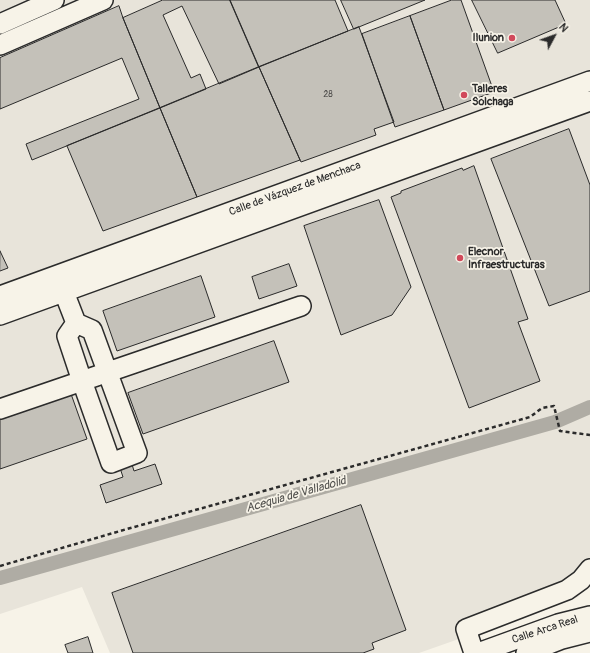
<!DOCTYPE html>
<html>
<head>
<meta charset="utf-8">
<style>
	body { margin:0 }
	#map { position:relative; width:590px; height:653px; overflow:hidden; background:#f7f3e8; font-family:Pangolin,sans-serif }
	canvas { display:block }
	.north { position:absolute; left:534px; top:16px; width:40px; height:40px; -webkit-text-stroke:3px #f7f3e8; paint-order:stroke; rotate:49deg; font-size:11px; font-weight:700; line-height:16px; text-align:center; color:#2b2b2b }
	.north::after { content:''; display:block; margin:auto; width:14px; height:18px; background:#2b2b2b; clip-path:polygon(50% 0,100% 100%,50% 72%,0 100%) }
</style>
</head>
<body>
<div id="map">
<canvas width="590" height="653"></canvas>
<div class="north">N</div>
</div>
<script>
const c = document.querySelector('canvas').getContext('2d');
c.lineJoin = 'round';
function fillPath(path, color) { c.fillStyle = color; c.fill(path, 'evenodd'); }
function stroke(path, color, width, dash) { c.strokeStyle = color; c.lineWidth = width; c.lineCap = dash ? 'butt' : 'round'; c.setLineDash(dash || []); c.stroke(path); }
function label(font, color, halo, rows, align = 'center') {
  c.font = font + ' Pangolin,sans-serif'; c.lineWidth = 3.5; c.setLineDash([]); c.textBaseline = 'middle'; c.strokeStyle = halo; c.fillStyle = color; for (const [text, x, y, turn = 0] of rows) {
    c.save(); c.translate(x, y); c.rotate((+turn || 0) * Math.PI / 180); c.textAlign = isNaN(turn) ? turn : align; if (halo) c.strokeText(text, 0, 0); c.fillText(text, 0, 0); c.restore();
  }
}
const built = new Path2D(`
	M0,0h590v583l-12,14 -159,56h-309l-28,-66 -82,27z`);
const canal = new Path2D(`
	M0,578l555,-156 35,-15`);
const building = new Path2D(`
	M163,0h67l29,67 -40,17 -37,-78 -19,9 28,63 9,-4 6,15 -46,19 -37,-90z
	M230,0h105l13,31 -89,36z
	M341,0h84l-71,29z
	M452,0h9l33,92 -50,18 -34,-94z
	M472,0h83l11,24 -68,29z
	M119,6l4,12 37,90 -128,52 -6,-16 113,-45 -17,-41 -122,51v-51z
	M410,16l34,94 -49,17 -33,-93z
	M359,27l35,95 -20,7 2,6 -75,27 -42,-95z
	M259,67l41,93 -103,37 -37,-89z
	M160,108l37,89 -94,34 -36,-85z
	M569,129l21,56v106l-41,15 -58,-147z
	M474,166l54,153 -10,3 22,59 -71,27 -78,-211 10,-4v-2l61,-23 1,2z
	M379,200l32,87 -19,28 -51,20 -37,-109z
	M0,251l8,17 -8,3z
	M289,264l8,22 -38,13 -7,-22z
	M201,276l14,41 -98,34 -14,-40z
	M274,341l15,41 -146,52 -15,-41z
	M70,391l17,48 -87,30v-53z
	M131,461l3,10 21,-7 7,20 -56,19 -6,-18 23,-8 -4,-12z
	M361,505l45,125 -34,13 2,6 -11,4h-230l-21,-60z
	M88,637l5,16h-25l-3,-8z`);
const path = new Path2D(`
	M0,566l127,-37 403,-112 12,-9 12,-2 6,25 30,4`);
const minor = new Path2D(`
	M0,24l54,-24
	M0,45l103,-45
	M64,292l12,31 -9,13 15,45 29,82 26,-10 -45,-123 -16,-7
	M0,296l590,-215
	M0,315l590,-214
	M0,409l301,-103
	M474,653l-8,-24 101,-39 14,-10 9,-11
	M478,653l80,-29 32,-8
	M526,653l36,-14 28,-7`);
const markers = [
	[512,38,4,"#d1495b"],
	[464,95,4,"#d1495b"],
	[460,258,4,"#d1495b"]
];
const numberNames = [
	["28",328,95]
];
const poiNames = [
	["Ilunion",504,38,"right"],
	["Talleres",472,89],
	["Solchaga",472,102],
	["Elecnor",468,252],
	["Infraestructuras",468,265]
];
const streetNames = [
	["Calle de Vázquez de Menchaca",295,189,-20],
	["Calle Arca Real",545,630,-18]
];
const waterNames = [
	["Acequia de Valladolid",296,495,-16]
];
fillPath(built, '#e8e4da');
stroke(canal, '#afaca4', 14);
fillPath(building, '#c4c1b9');
stroke(building, '#2b2b2b', 1);
stroke(minor, '#2b2b2b', 22);
stroke(path, '#2b2b2b', 2.5, [4, 3]);
stroke(minor, '#f7f3e8', 19);
for (const [x, y, r, color] of markers) { const dot = new Path2D(); dot.arc(x, y, r, 0, 2 * Math.PI); c.fillStyle = color; c.fill(dot); stroke(dot, '#f7f3e8', 1.5); }
label('9px', '#51504e', null, numberNames);
label('bold 11px', '#2b2b2b', '#f7f3e8', poiNames, 'left');
label('11px', '#2b2b2b', '#f7f3e8', streetNames);
label('italic 12px', '#53524f', '#f7f3e8', waterNames);
</script>
</body>
</html>
